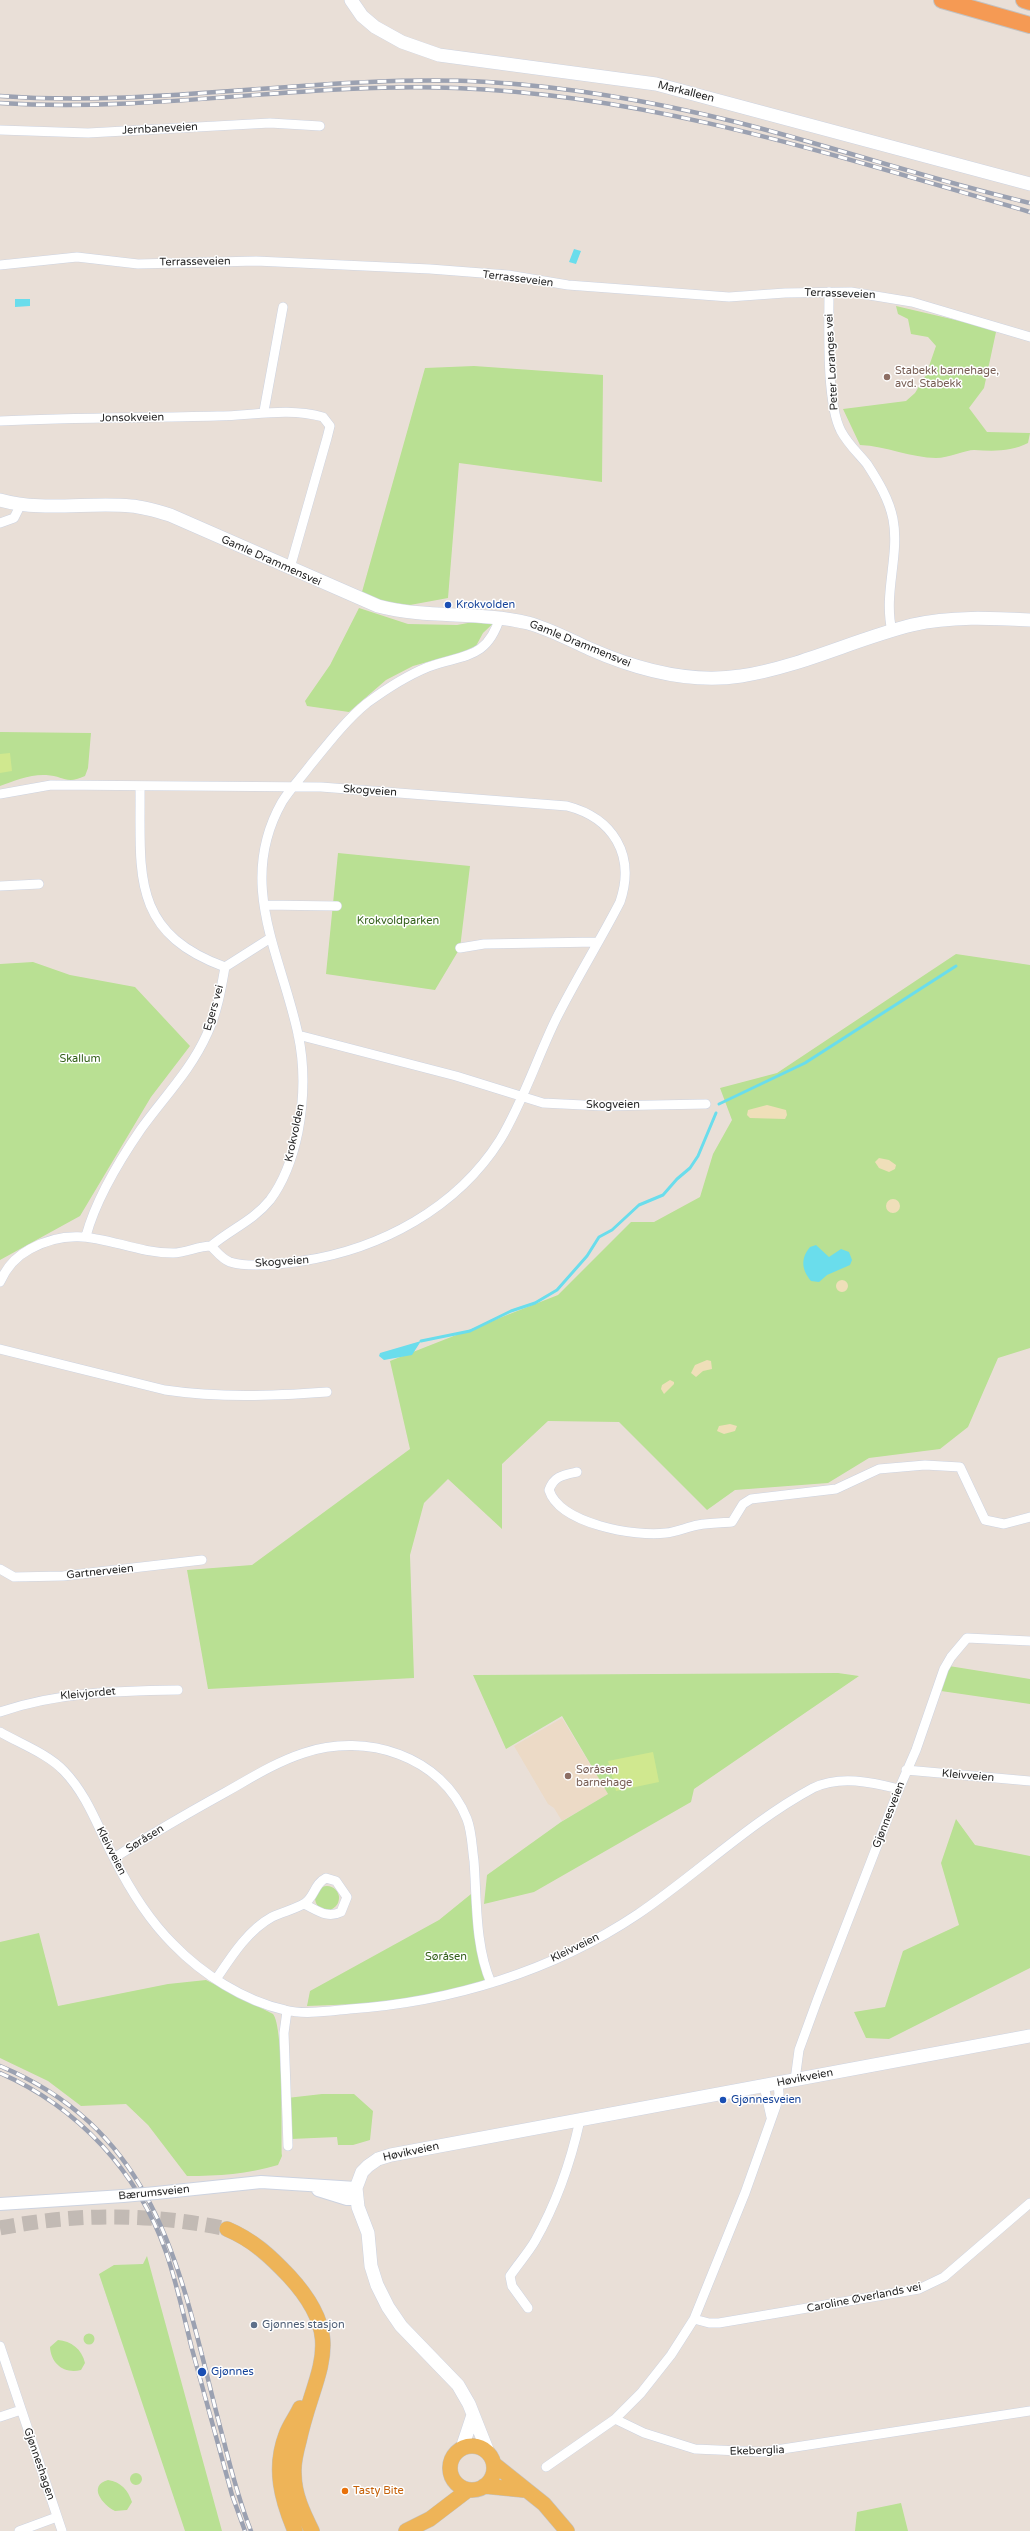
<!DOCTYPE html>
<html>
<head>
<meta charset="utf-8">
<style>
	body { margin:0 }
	canvas { display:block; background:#e9dfd7 }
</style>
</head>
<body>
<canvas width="1030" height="2531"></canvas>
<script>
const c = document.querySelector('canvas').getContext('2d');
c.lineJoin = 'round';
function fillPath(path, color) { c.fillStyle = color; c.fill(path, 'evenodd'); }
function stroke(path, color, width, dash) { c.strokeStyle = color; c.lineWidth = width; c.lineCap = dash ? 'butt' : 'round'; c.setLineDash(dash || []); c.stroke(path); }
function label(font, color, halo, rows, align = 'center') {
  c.font = font + ' "Varela Round",sans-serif'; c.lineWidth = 3; c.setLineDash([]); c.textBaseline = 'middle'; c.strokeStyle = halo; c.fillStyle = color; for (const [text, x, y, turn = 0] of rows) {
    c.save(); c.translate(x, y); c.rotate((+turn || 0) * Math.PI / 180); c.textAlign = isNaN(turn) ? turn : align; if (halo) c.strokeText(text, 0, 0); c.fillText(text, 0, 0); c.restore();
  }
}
const education = new Path2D(`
	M562,1718l46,76 -46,27 -8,-13 -6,-4 -34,-58z`);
const green = new Path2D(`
	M896,306l98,23 2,3 -12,56 -15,20 18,24 43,1 -2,10c-17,9 -35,8 -54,7 -8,0 -26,8 -38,8 -24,0 -50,-12 -76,-13l-17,-36 63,-8 9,-8 11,-18 10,-29 -8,-9 -17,-3 -3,-15 -10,-5z
	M474,366l129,9 -1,107 -143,-19 -11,135 -38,7 -50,-6 65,-231z
	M359,608l49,16 49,1 43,-8 -17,16 -7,13 -13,6 -50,14 -27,14 -37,32 -42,-6 -2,-5 25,-36z
	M0,732l91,1 -3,35 -3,8c-19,9 -21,0 -39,-1 -15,-1 -33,6 -46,11z
	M338,853l132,13 -10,82 -25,42 -109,-16z
	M956,954l74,11v383l-32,10 -30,69 -28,22 -71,9 -41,25 -93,7 -28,20 -88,-88 -71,-1 -46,43v65l-54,-50 -24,24 -14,52 4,123 -206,11 -21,-119 65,-5 158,-116 -20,-88 168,-66 73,-73h23l46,-25 13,-43 19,-34 -12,-32 57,-15z
	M33,962l37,13 65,12 55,59 -39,51 -71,119 -80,44v-296z
	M949,1666l81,13v25l-89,-13z
	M838,1673l21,3 -165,113 -3,13 -157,90 -50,12 3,-29 74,-53 47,-28 -46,-78 -56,33 -33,-74z
	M956,1819l19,26 55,11v112l-141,71 -23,-1 -12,-26 31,-5 18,-56 56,-26 -18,-62z
	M315 1898a12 12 0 1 1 24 0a12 12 0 1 1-24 0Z
	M476,1890l12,93 -78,19 -103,4 3,-15 129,-71z
	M39,1933l19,73 110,-22 38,-4 67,34c11,13 8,118 9,142l-4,9c-30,9 -60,11 -91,11l-39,-51 -22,-21 -45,2 -33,-25 -48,-23v-116z
	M322,2094h32l19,17 -3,29 -17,5h-15l-1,-8 -46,2 -4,-41z
	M147,2256l75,275h-37l-86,-257 15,-9 29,-1z
	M83.5 2339a5.5 5.5 0 1 1 11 0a5.5 5.5 0 1 1-11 0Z
	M58,2340c13,1 24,9 27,23l-4,7c-17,4 -30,-6 -31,-23z
	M130 2479a6 6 0 1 1 12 0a6 6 0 1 1-12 0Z
	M108,2480c13,2 20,10 24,22l-5,8 -12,1c-12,-6 -28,-25 -7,-31z
	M901,2503l7,28h-53l2,-19z`);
const sand = new Path2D(`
	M767,1105l19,5 1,5 -2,4 -35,-1 -3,-3 1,-5z
	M879,1158l10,2 7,5 -1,4 -6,3 -10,-4 -4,-6z
	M886 1206a7 7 0 1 1 14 0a7 7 0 1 1-14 0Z
	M836 1286a6 6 0 1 1 12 0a6 6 0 1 1-12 0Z
	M707,1360l4,1 1,8 -9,2 -7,6 -5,-4 4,-8z
	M670,1380l4,2v2l-10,10 -3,-5 1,-4z
	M730,1424l7,2 -2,5 -11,3 -7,-3 2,-5z`);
const pitch = new Path2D(`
	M10,753l2,18 -12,2v-19z
	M653,1752l6,30 -43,9 -8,-30z`);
const water = new Path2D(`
	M574,249l7,2 -5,13 -7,-2z
	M15,299h15v7l-15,1z
	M816,1245l13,12 12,-8 8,3 3,8 -2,5 -23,10 -8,7 -8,-1c-9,-11 -11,-22 -1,-34z
	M421,1341l-9,14 -28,5 -5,-4 1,-3z`);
const stream = new Path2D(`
	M719,1104l86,-41 151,-97
	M421,1341l49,-10 41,-20 24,-8 22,-13 30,-34 12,-19 13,-7 27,-25 24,-10 14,-16 13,-11 8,-12 18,-43`);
const primaryTunnel = new Path2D(`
	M0,2228c77,-15 150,-15 227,1`);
const minor = new Path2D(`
	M0,130l88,3 182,-10 50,3
	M0,265l77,-8 61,7 118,-3 174,8 78,6 60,10 161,12 56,-4 66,-1 61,10 118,35
	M829,292c0,34 -3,111 12,139 7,13 17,22 26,33 11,17 22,35 26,55 7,36 -10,75 -1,112
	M264,411l19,-104
	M0,421c72,-4 145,-3 217,-5 36,0 69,-9 106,1l7,9 -3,12 -37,130
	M0,523l14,-5 7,-14
	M140,786c1,86 -11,146 85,181
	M0,794l51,-9 270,2 246,19c46,12 69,49 53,96 -20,39 -44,77 -64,117 -19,39 -33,83 -56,121 -43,68 -119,109 -198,121 -20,3 -53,7 -72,1 -8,-3 -13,-10 -19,-16 -13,0 -25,7 -38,7 -52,0 -89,-34 -143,-4 -13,7 -24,19 -30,33
	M0,886l39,-2
	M264,905l73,1
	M460,948l24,-4 113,-2
	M225,967l44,-28
	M298,1035l158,41 87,27 60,3 103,-2
	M86,1236c10,-37 33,-75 55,-107 23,-32 50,-59 66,-95 10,-21 14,-44 18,-67
	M211,1246c20,-17 42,-25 59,-46 15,-20 23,-44 28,-68 6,-32 7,-66 0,-98 -17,-80 -62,-151 -16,-232 8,-13 18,-23 27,-35 18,-22 36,-46 58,-64 19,-14 39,-27 61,-36 35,-13 59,-7 72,-50
	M0,1349l165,41c54,8 107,6 162,2
	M577,1472c-14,3 -23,4 -28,18 11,34 86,47 117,43 11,-1 21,-6 32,-8 11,-2 23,-2 34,-3l11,-18 8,-5 85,-10 43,-20 46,-4 35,2 25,53 19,4 26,-7
	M0,1569l14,8 49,-1 139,-16
	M0,1712c58,-20 117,-21 178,-22
	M0,1732c21,12 48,22 64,39 24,25 34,57 50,87 16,32 34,61 59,86 29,30 71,57 112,66 20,5 44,1 65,-1 101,-7 203,-38 288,-95 59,-40 112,-92 175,-126 27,-13 58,-6 86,1
	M906,1770l124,11
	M114,1858c36,-23 74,-45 112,-66 25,-14 50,-30 78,-39 62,-21 138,3 163,66 5,13 5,29 7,42 3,40 1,85 17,122
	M217,1978c14,-21 31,-48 55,-61 10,-5 24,-8 33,-14 10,-7 9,-19 21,-25l10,3 11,16 -6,15c-14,7 -24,-2 -37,-8
	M287,2011l-3,22 4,113
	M795,2080l4,-30 19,-52 81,-209 17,-39 28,-81 7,-12 16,-19 63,3
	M778,2084l1,10 -3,12 -31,87 -51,126 -23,36 -30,38 -26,26 29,14 51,16 68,3 267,-41
	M764,2086l7,31
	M528,2308l-16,-22 -2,-10c8,-12 18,-23 25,-35 21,-37 36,-80 45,-121
	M694,2319l15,4h10l200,-34 25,-12 86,-74
	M0,2346l62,185
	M0,2417l21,-7
	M546,2467l69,-48
	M19,2531l38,-14`);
const tertiary = new Path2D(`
	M318,2190l29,9h9
	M156,2193l105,-11 95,6
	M0,2204l123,-8`);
const secondary = new Path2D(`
	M351,0l11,16 13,11 27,15 37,13 217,29 374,100
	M0,500c42,12 88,2 131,6 13,1 26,5 39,9l208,91c49,13 100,5 150,17 22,6 42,17 62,26 48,21 99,35 151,27 59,-9 114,-37 171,-51 39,-9 79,-7 118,-5
	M462,2448l11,-33
	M488,2452l-19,-48 -11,-19 -57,-59 -13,-19 -11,-22 -6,-19 -3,-33 -10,-26 -2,-19 6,-16 6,-6 10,-7 13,-4 639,-119`);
const primary = new Path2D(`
	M227,2229c26,11 43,27 62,47 60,65 25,94 10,165 -3,11 -6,22 -5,33 0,20 9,39 18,57
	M450 2468a22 22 0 1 1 44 0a22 22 0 1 1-44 0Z
	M494,2464l50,40 23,27
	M484,2486l40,4
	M295,2531c-13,-31 -22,-62 -9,-96 3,-9 10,-18 14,-27
	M406,2531l24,-12 38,-29`);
const trunk = new Path2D(`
	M942,0l88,25
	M1024,0l6,2`);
const rail = new Path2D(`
	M0,96c163,12 324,-23 488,-14 84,5 167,20 248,40 99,25 195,58 294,81
	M0,103c154,10 302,-21 456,-15 198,7 386,70 574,124
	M0,2066c166,69 182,219 223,372 8,32 16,63 28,93
	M0,2073c78,34 138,99 166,179 11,32 18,65 26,97 13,49 27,97 40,146l13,36`);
const tertiaryBridge = new Path2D(`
	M123,2196l33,-3`);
const markers = [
	[887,377,4,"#8d6e63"],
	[448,605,4,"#1a4fb4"],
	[568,1776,4,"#8d6e63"],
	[723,2100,4,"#1a4fb4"],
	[254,2325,4,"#5c6f8a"],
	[202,2372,5,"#1a4fb4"],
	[345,2491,4,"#e8710a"]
];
const streetNames = [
	["Markalleen",686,92,14],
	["Jernbaneveien",160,129,-3],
	["Terrasseveien",195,262,-1],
	["Terrasseveien",518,279,7],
	["Terrasseveien",840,294,2],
	["Peter Loranges vei",832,362,-93],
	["Jonsokveien",132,418,-1],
	["Gamle Drammensvei",271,561,24],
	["Gamle Drammensvei",580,644,22],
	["Skogveien",370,791,4],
	["Egers vei",214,1008,-74],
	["Skogveien",613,1105],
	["Krokvolden",295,1133,-78],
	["Skogveien",282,1262,-4],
	["Gartnerveien",100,1572,-6],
	["Kleivjordet",88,1694,-5],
	["Kleivveien",968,1776,5],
	["Gjønnesveien",889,1815,-69],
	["Søråsen",145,1839,-32],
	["Kleivveien",111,1851,63],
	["Kleivveien",575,1948,-26],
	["Høvikveien",805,2078,-11],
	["Høvikveien",411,2152,-12],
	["Bærumsveien",154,2193,-6],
	["Caroline Øverlands vei",864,2298,-11],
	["Ekeberglia",757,2451,-2],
	["Gjønneshagen",39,2464,71]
];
const educationNames = [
	["Stabekk barnehage,",895,371],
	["avd. Stabekk",895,384],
	["Søråsen",576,1770],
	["barnehage",576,1783]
];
const transitNames = [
	["Krokvolden",456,605],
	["Gjønnesveien",731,2100],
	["Gjønnes",211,2372]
];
const parkNames = [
	["Krokvoldparken",398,921],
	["Skallum",80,1059],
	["Søråsen",446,1957]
];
const serviceNames = [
	["Gjønnes stasjon",262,2325]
];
const foodNames = [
	["Tasty Bite",353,2491]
];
fillPath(education, '#ecdac6');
fillPath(green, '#b9e093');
fillPath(sand, '#efdfb9');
fillPath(pitch, '#d0e88f');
fillPath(water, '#6addec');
stroke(stream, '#6addec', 3);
stroke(primaryTunnel, '#c2bab4', 15, [15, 8]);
stroke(minor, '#cdd3e0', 10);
stroke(tertiary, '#cdd3e0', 14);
stroke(secondary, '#cdd3e0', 14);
stroke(primary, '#c2c2c2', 16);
stroke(trunk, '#c2c2c2', 18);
stroke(minor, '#fff', 9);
stroke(tertiary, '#fff', 12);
stroke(secondary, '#fff', 13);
stroke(primary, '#eeb458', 15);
stroke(trunk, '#f59a54', 16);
stroke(rail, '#9ba1b1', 4.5);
stroke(rail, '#fff', 3, [9]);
stroke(tertiaryBridge, '#cdd3e0', 14, []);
stroke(tertiaryBridge, '#fff', 12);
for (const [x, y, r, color] of markers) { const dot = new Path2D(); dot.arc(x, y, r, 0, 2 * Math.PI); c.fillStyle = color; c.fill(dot); stroke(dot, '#fff', 1.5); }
label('11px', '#262626', '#fff', streetNames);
label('11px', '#785e54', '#fff', educationNames, 'left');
label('11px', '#164399', '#fff', transitNames, 'left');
label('11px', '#336019', '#fff', parkNames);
label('11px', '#4e5e75', '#fff', serviceNames, 'left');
label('11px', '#c56008', '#fff', foodNames, 'left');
</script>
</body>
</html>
